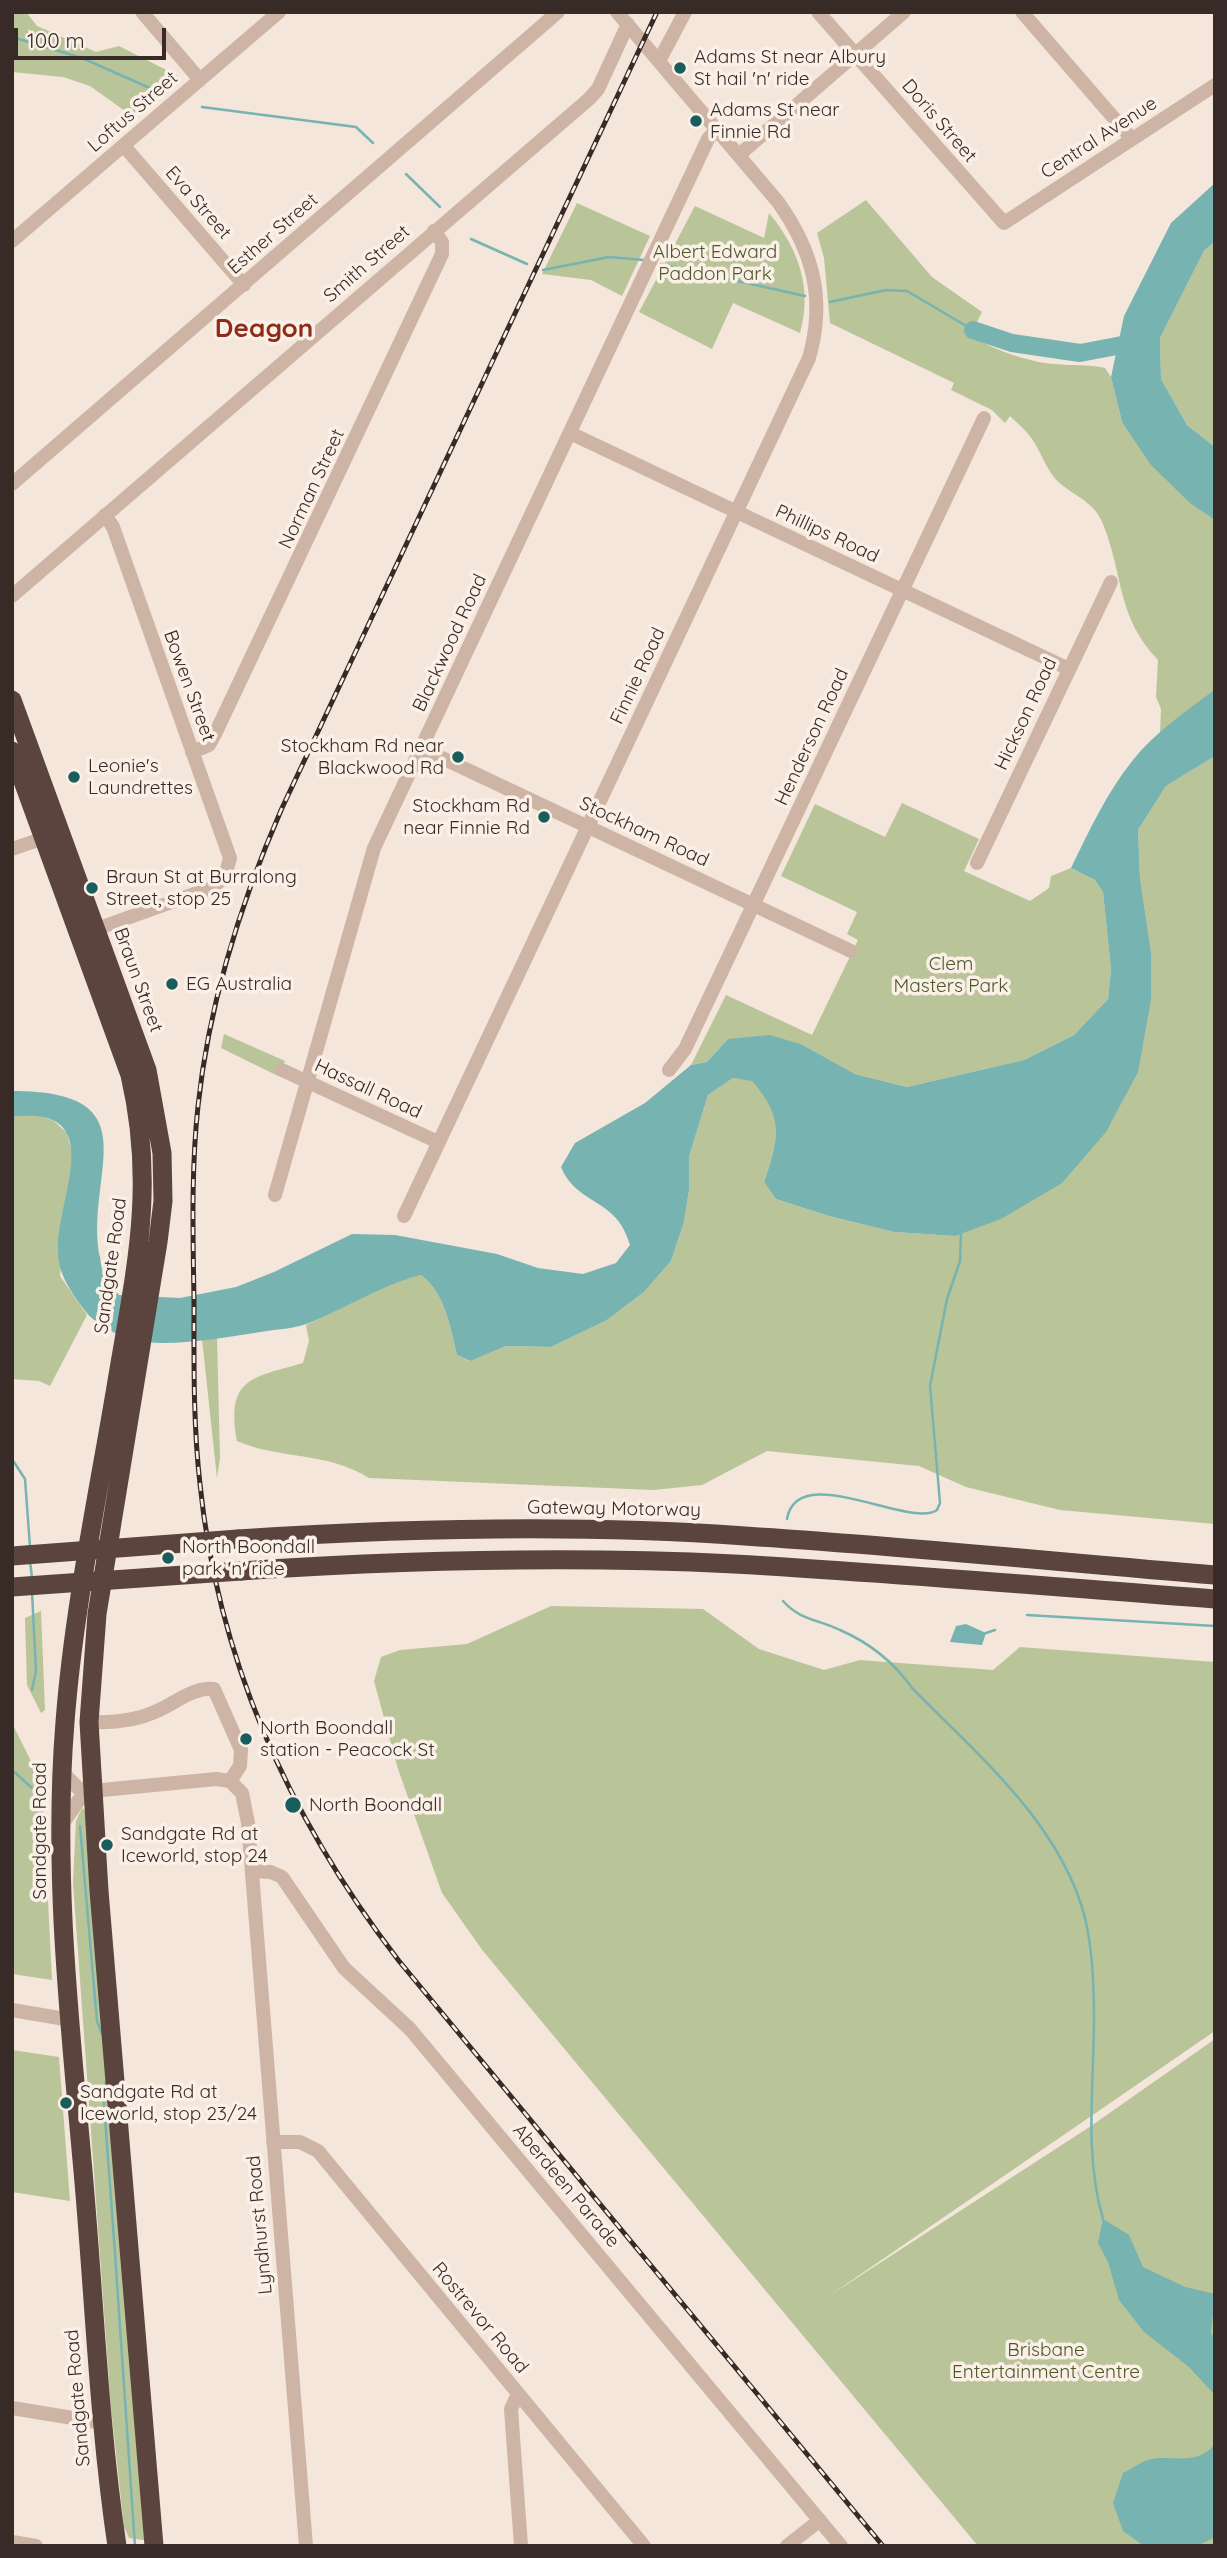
<!DOCTYPE html>
<html>
<head>
<meta charset="utf-8">
<style>
	body { margin:0 }
	#map { position:relative; width:1227px; height:2558px; overflow:hidden; background:#f4e6db; font-family:Quicksand,sans-serif }
	canvas { display:block }
	.frame { position:absolute; inset:0; border:14px solid #382b27; pointer-events:none }
	.scale { position:absolute; left:14px; top:28px; width:152px; height:32px; box-sizing:border-box; border:4px solid #382b27; border-top:0; padding-left:9px; font-size:21px; line-height:24px; white-space:nowrap; color:#382b27; -webkit-text-stroke:5px #fbf0e7; paint-order:stroke }
</style>
</head>
<body>
<div id="map">
<canvas width="1227" height="2558"></canvas>
<div class="frame"></div>
<div class="scale">100 m</div>
</div>
<script>
const c = document.querySelector('canvas').getContext('2d');
c.lineJoin = 'round';
function fillPath(path, color) { c.fillStyle = color; c.fill(path, 'evenodd'); }
function stroke(path, color, width, dash) { c.strokeStyle = color; c.lineWidth = width; c.lineCap = dash ? 'butt' : 'round'; c.setLineDash(dash || []); c.stroke(path); }
function label(font, color, halo, rows, align = 'center') {
  c.font = font + ' Quicksand,sans-serif'; c.lineWidth = 7; c.setLineDash([]); c.textBaseline = 'middle'; c.strokeStyle = halo; c.fillStyle = color; for (const [text, x, y, turn = 0] of rows) {
    c.save(); c.translate(x, y); c.rotate((+turn || 0) * Math.PI / 180); c.textAlign = isNaN(turn) ? turn : align; if (halo) c.strokeText(text, 0, 0); c.fillText(text, 0, 0); c.restore();
  }
}
const green = new Path2D(`
	M12,12h14l11,14 59,26 23,-6 61,31 -48,39 -42,-30 -27,-9 -51,-5z
	M866,200l66,77 50,35 -11,22c17,15 61,29 84,30 17,2 33,0 50,4l6,9 11,45 93,97v170l-55,44 1,-24 -5,-12 2,-37c-42,-44 -34,-84 -55,-136 -10,-26 -35,-29 -50,-48 -8,-11 -13,-25 -21,-37 -6,-9 -15,-16 -22,-23l-5,7 -13,-13 -41,-20 3,-7 -124,-60 -6,-65 -7,-25z
	M577,203l73,33 -28,60 -31,-16 -49,-6z
	M695,206l69,32 5,-25c29,35 44,75 31,120l-67,-30 -21,46 -73,-37z
	M1215,241v206l-28,-22 -26,-46 -1,-41 44,-87z
	M1215,756v768l-155,-14 -94,-23 -47,-21 -152,-15 -65,34 -48,5 -285,-12c-43,-27 -88,-18 -132,-37 -11,-63 14,-63 66,-78l6,-22 -3,-16 91,-44 24,-6c24,18 29,51 36,80l12,6 37,-15 45,1 56,-27 37,-28 27,-31 13,-39 5,-32v-33l19,-62 25,-17 19,2c32,37 27,59 12,102l12,17 53,17 65,16 61,4 196,-285 -11,-73 -2,-48 28,-44z
	M902,803l77,36 -15,32 66,30 19,-13 2,-12 20,-8 24,12 8,12 8,78 -3,29 -34,36 -50,25 -117,27 -52,-13 -52,-29 -75,-6 -21,23 -16,3 35,-70 86,40 46,-95 -11,-6 10,-22 -76,-36 34,-72 70,33z
	M224,1034l61,27 -7,15 -57,-28z
	M36,1114l18,7 13,12 7,27 -14,116 27,39 -37,71 -11,-5 -27,-2v-262z
	M217,1336l3,122 -3,20 -15,-139z
	M551,1606l152,3 56,40 65,21 36,-10 133,10 27,-23 195,15v369l-386,265 262,-170 124,-87v507h-237l-495,-595 -41,-58 -44,-124 -24,-88 7,-24 19,-7 67,-6z
	M41,1611l4,99 -4,3 -14,-28 -2,-67z
	M12,1723l30,60 10,197 -40,-6z
	M82,1808l4,3 58,729 -15,-2 -5,-11 -13,-119 -38,-525 3,-62z
	M12,2050l47,7 11,144 -58,-9z`);
const water = new Path2D(`
	M1215,183v58l-11,10 -44,87 1,41 26,46 28,22v73l-25,-17 -39,-38 -29,-43 -11,-45 13,-61 47,-93z
	M1215,689v67l-49,30 -28,44 2,48 11,73v49l-13,72 -32,60 -44,51 -61,36 -46,17 -61,-4 -65,-16 -53,-17 -12,-17c15,-43 20,-65 -12,-101l-19,-3 -25,17 -19,62v33l-5,32 -13,39 -27,31 -37,28 -56,27 -45,-1 -36,15 -13,-6c-7,-29 -12,-62 -36,-80 -40,10 -74,33 -112,48 -12,5 -28,6 -42,8 -34,5 -70,12 -105,12 -29,0 -63,-12 -80,-36 -14,-20 -25,-35 -24,-62 1,-50 50,-141 -46,-128v-26c143,0 72,83 88,166 1,7 2,15 5,21 4,6 9,12 14,17l61,3 56,-11 38,-15 78,-38 43,1 102,19 41,14 45,6 33,-11 14,-18c-13,-48 -53,-39 -69,-78l14,-24 70,-40 46,-38 16,-3 21,-23 42,-4 33,10 52,29 52,13 117,-27 50,-25 34,-36 3,-29 -8,-78 -8,-12 -24,-12c18,-37 36,-76 62,-108 22,-28 54,-49 82,-71z
	M966,1624l20,9 -4,12 -32,-3 6,-16z
	M1103,2219l26,16 14,32 42,20 30,7 -4,39 4,5v57l-26,-28 -45,-35 -25,-32 -11,-38 -10,-19z
	M1215,2444v93l-18,9h-53l-21,-15 -10,-28 10,-30c8,-4 16,-10 25,-13 22,-7 48,8 67,-16z`);
const stream = new Path2D(`
	M12,37l70,21 70,31
	M202,107l154,20 17,16
	M406,174l34,33
	M471,239l56,25
	M661,264l144,32
	M543,270l66,-13 35,3
	M830,302l56,-12 21,1 66,39
	M12,1459l13,20 5,68
	M787,1519c10,-59 123,10 150,-9l3,-7 -10,-117 17,-87 13,-38 1,-28
	M30,1561l2,17
	M783,1601c18,20 35,18 57,29 30,13 53,31 72,58 65,66 149,136 173,230 8,33 9,67 9,100 0,67 -10,136 9,201
	M1027,1615l188,11
	M986,1633l9,-3
	M32,1690l4,-19 -4,-79
	M12,1770l20,18
	M80,1826l17,195 5,13
	M106,2082l-3,8c12,152 21,303 32,456`);
const river = new Path2D(`
	M973,330l39,13 68,10 58,-11`);
const minor = new Path2D(`
	M142,12l58,68
	M818,12l186,211 211,-138
	M1022,12l110,127
	M659,61l26,-49
	M124,146l120,139
	M739,155l165,-143
	M12,241l267,-229
	M570,433l499,236
	M12,484l546,-472
	M12,596l577,-497 9,-10 30,-65
	M421,748l430,203
	M192,752l17,-7 6,-11 227,-480v-12l-8,-11
	M12,849l32,-11
	M977,863l134,-281
	M88,932l123,-44 14,-11 5,-19 -117,-331 -8,-12
	M282,1070l156,72
	M669,1070l16,-21 299,-631
	M275,1195l99,-347 334,-709 9,-10
	M404,1216l405,-858c17,-59 4,-107 -31,-156l-161,-190
	M89,1722c24,1 48,-1 70,-12 18,-8 34,-23 55,-21l27,61 -1,16 -10,15
	M62,1772l16,16 14,3 124,-12 14,2
	M230,1781l12,12 6,30 58,723
	M61,1826l18,-26 13,-9
	M252,1871l19,1 11,5 62,91 66,61 431,517
	M12,2010l59,10
	M273,2142h27l18,9 326,395
	M518,2394l-7,15 10,137
	M12,2408l91,15
	M12,2542l24,4
	M787,2546l33,-26`);
const highway = new Path2D(`
	M12,700l135,370 15,83 1,48 -5,41 -61,372 -8,108 10,169 55,655
	M12,751l118,324c25,107 7,189 -11,294 -19,117 -45,235 -54,353 -12,147 4,293 17,438 12,129 16,258 35,386
	M238,1539c169,-11 338,-15 507,-3 157,10 313,26 470,39
	M241,1571c164,-11 328,-15 493,-7 160,9 321,23 481,35`);
const rail = new Path2D(`
	M657,12l-375,796c-42,96 -73,194 -84,298 -7,65 -5,130 -4,195 0,61 -1,122 6,183 18,177 91,337 199,477l484,585`);
const highwayBridge = new Path2D(`
	M12,1556l226,-17
	M12,1587l229,-16`);
const markers = [
	[680,68,7,"#195d5c"],
	[696,121,7,"#195d5c"],
	[458,757,7,"#195d5c"],
	[74,777,7,"#195d5c"],
	[544,817,7,"#195d5c"],
	[92,888,7,"#195d5c"],
	[172,984,7,"#195d5c"],
	[168,1558,7,"#195d5c"],
	[246,1739,7,"#195d5c"],
	[293,1805,9,"#195d5c"],
	[107,1845,7,"#195d5c"],
	[66,2103,7,"#195d5c"]
];
const poiNames = [
	["Adams St near Albury",694,57],
	["St hail 'n' ride",694,79],
	["Adams St near",710,110],
	["Finnie Rd",710,132],
	["Stockham Rd near",444,746,"right"],
	["Blackwood Rd",444,768,"right"],
	["Leonie's",88,766],
	["Laundrettes",88,788],
	["Stockham Rd",530,806,"right"],
	["near Finnie Rd",530,828,"right"],
	["Braun St at Burralong",106,877],
	["Street, stop 25",106,899],
	["EG Australia",186,984],
	["North Boondall",182,1547],
	["park 'n' ride",182,1569],
	["North Boondall",260,1728],
	["station - Peacock St",260,1750],
	["North Boondall",309,1805],
	["Sandgate Rd at",121,1834],
	["Iceworld, stop 24",121,1856],
	["Sandgate Rd at",80,2092],
	["Iceworld, stop 23/24",80,2114]
];
const streetNames = [
	["Loftus Street",133,112,-41],
	["Doris Street",939,121,49],
	["Central Avenue",1099,138,-33],
	["Eva Street",198,203,49],
	["Esther Street",273,234,-41],
	["Smith Street",367,264,-41],
	["Norman Street",312,489,-65],
	["Phillips Road",827,534,25],
	["Blackwood Road",450,643,-65],
	["Finnie Road",638,676,-65],
	["Bowen Street",189,686,70],
	["Hickson Road",1026,714,-65],
	["Henderson Road",812,737,-65],
	["Stockham Road",644,832,25],
	["Braun Street",138,980,70],
	["Hassall Road",368,1089,25],
	["Sandgate Road",111,1266,-82],
	["Gateway Motorway",614,1509,1],
	["Sandgate Road",40,1831,-90],
	["Aberdeen Parade",566,2186,50],
	["Lyndhurst Road",260,2225,-95],
	["Rostrevor Road",480,2318,50],
	["Sandgate Road",78,2398,-95]
];
const parkNames = [
	["Albert Edward",715,252],
	["Paddon Park",715,274],
	["Clem",951,964],
	["Masters Park",951,986],
	["Brisbane",1046,2350],
	["Entertainment Centre",1046,2372]
];
const districtNames = [
	["Deagon",264,329]
];
fillPath(green, '#b9c499');
fillPath(water, '#77b3b1');
stroke(stream, '#77b3b1', 2.5);
stroke(river, '#77b3b1', 18);
stroke(minor, '#cdb4a5', 14);
stroke(highway, '#5a443d', 19);
stroke(rail, '#382b27', 5);
stroke(rail, '#fbf0e7', 2.5, [8]);
stroke(highwayBridge, '#5a443d', 19);
for (const [x, y, r, color] of markers) { const dot = new Path2D(); dot.arc(x, y, r, 0, 2 * Math.PI); c.fillStyle = color; c.fill(dot); stroke(dot, '#fbf0e7', 2.5); }
label('19px', '#382b27', '#fbf0e7', poiNames, 'left');
label('19px', '#382b27', '#fbf0e7', streetNames);
label('19px', '#4b5929', '#fbf0e7', parkNames);
label('bold 26px', '#8e2b19', '#fbf0e7', districtNames);
</script>
</body>
</html>
